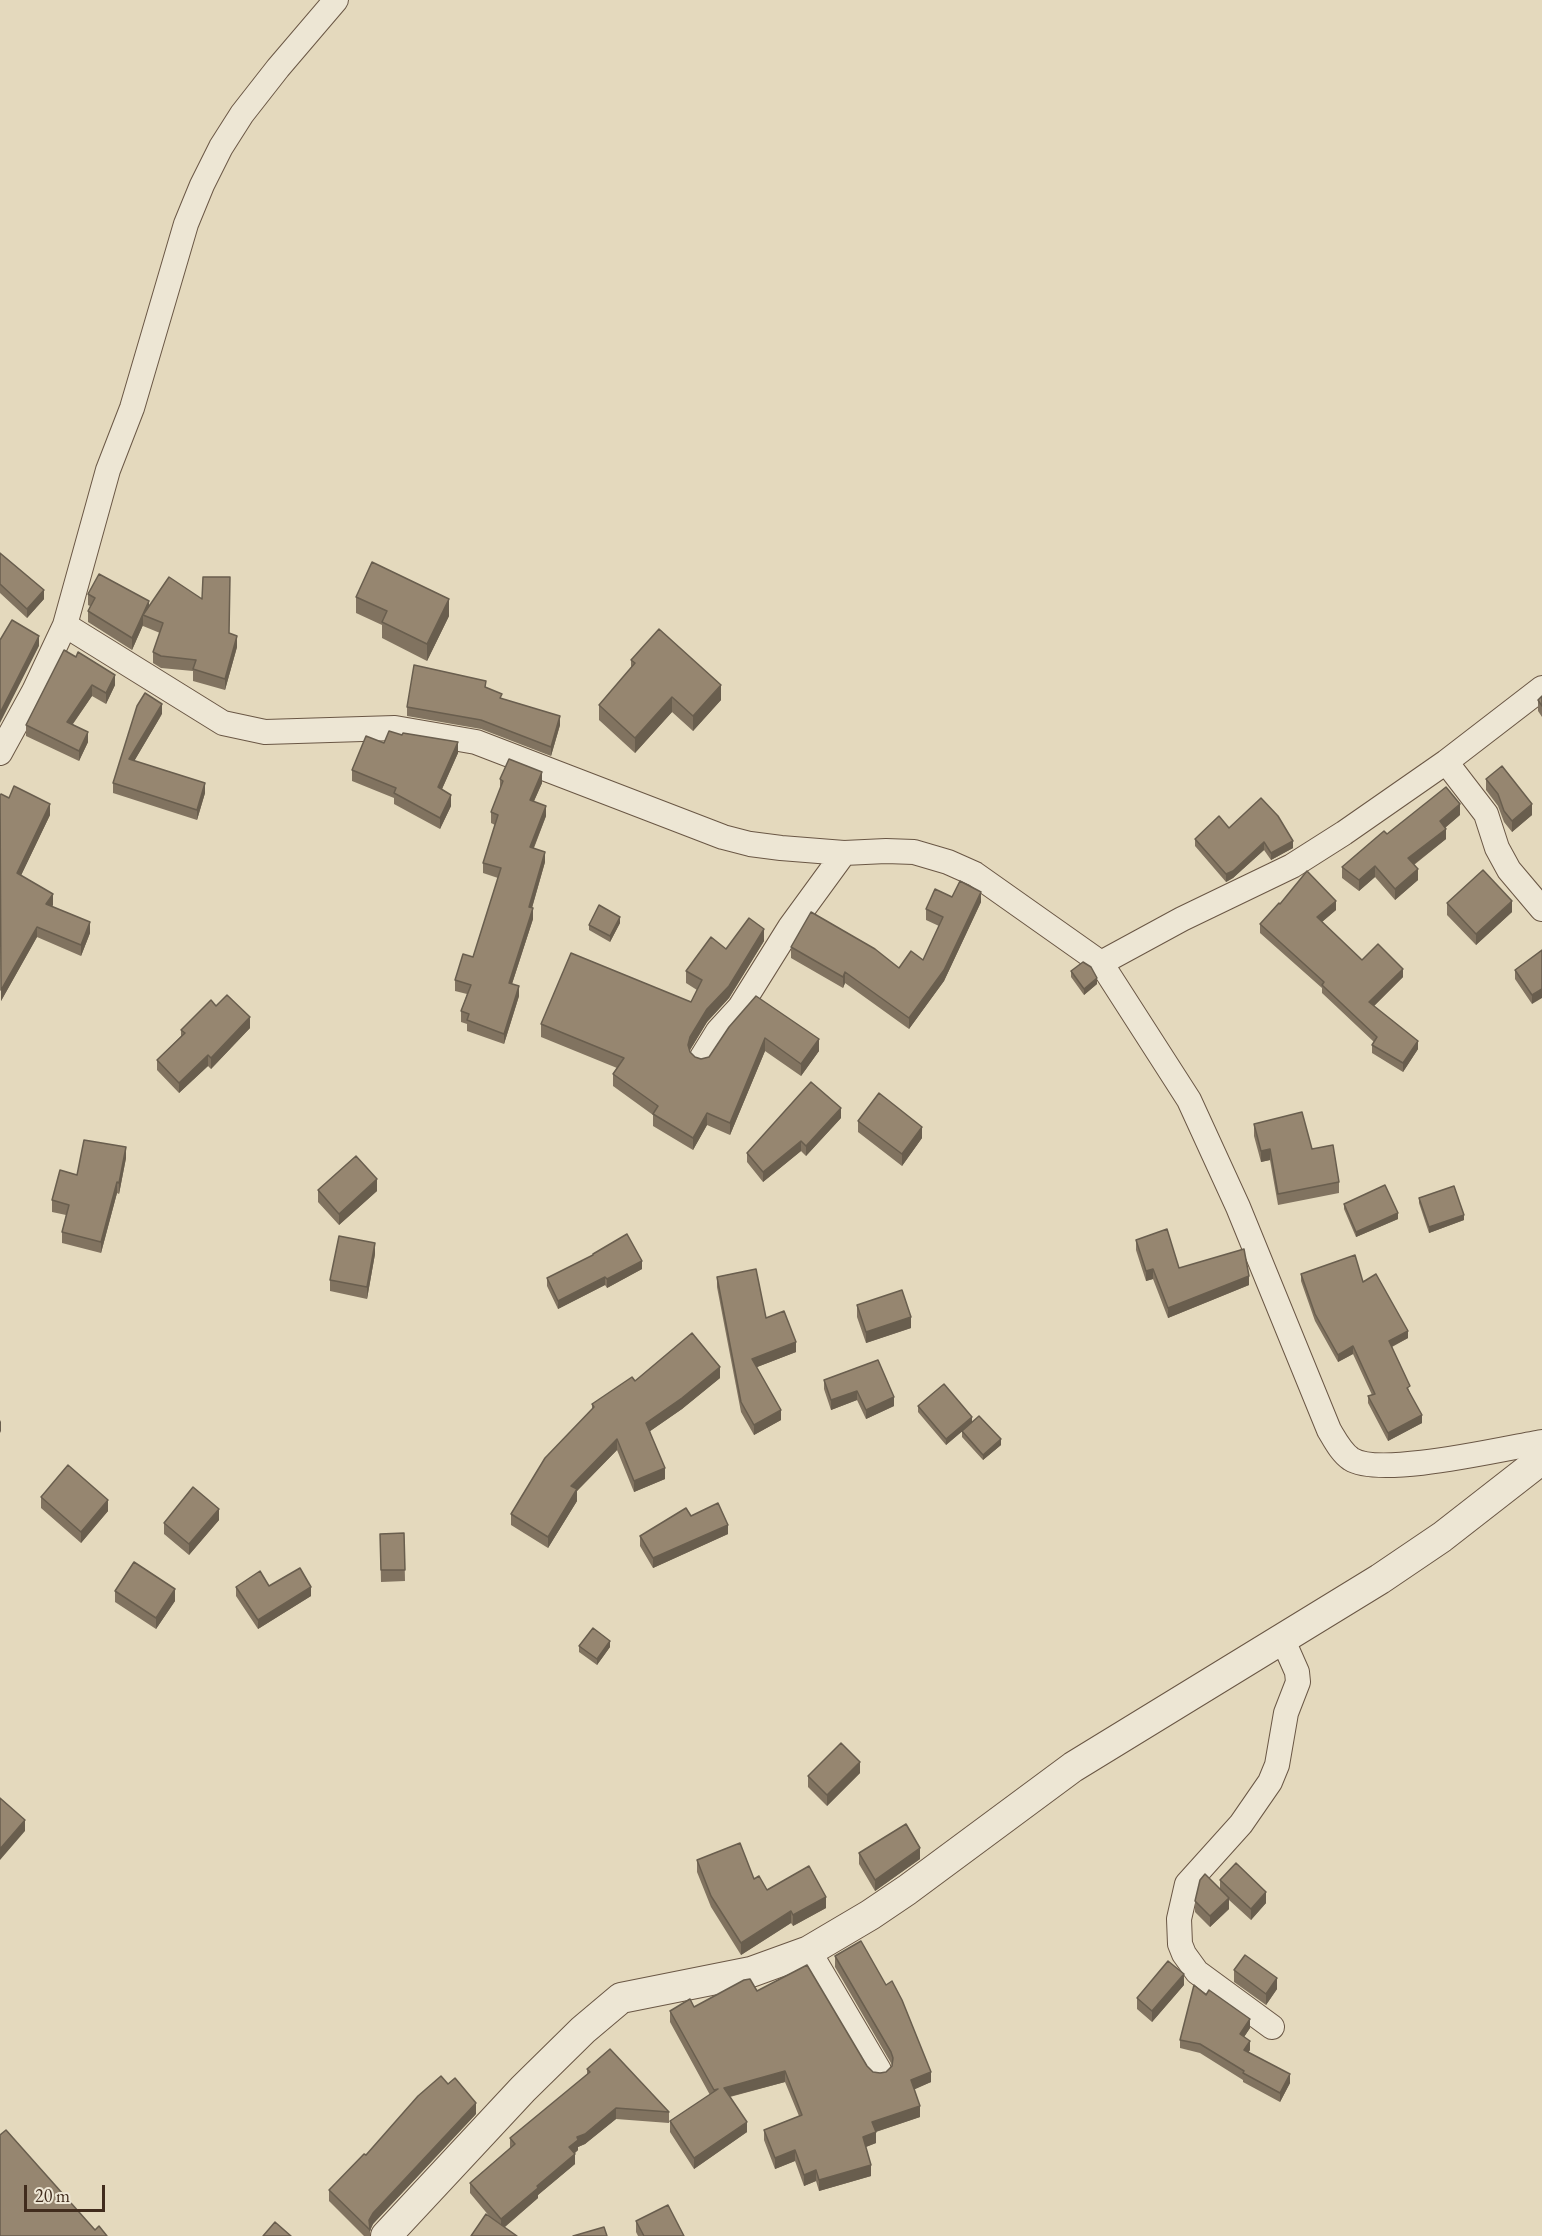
<!DOCTYPE html>
<html>
<head>
<meta charset="utf-8">
<style>
	body { margin:0 }
	#map { position:relative; width:1542px; height:2236px; overflow:hidden; background:#e4d9bd; font-family:"EB Garamond",serif }
	canvas { display:block }
	.scale { position:absolute; left:24px; top:2185px; width:81px; height:27px; box-sizing:border-box; border:3px solid #412c1d; border-top:0; padding-left:8px; font-size:18px; line-height:21px; white-space:nowrap; color:#412c1d; -webkit-text-stroke:4px #ede6d4; paint-order:stroke }
</style>
</head>
<body>
<div id="map">
<canvas width="1542" height="2236"></canvas>
<div class="scale">20 m</div>
</div>
<script>
const c = document.querySelector('canvas').getContext('2d');
c.lineJoin = 'round';
function stroke(path, color, width, dash) { c.strokeStyle = color; c.lineWidth = width; c.lineCap = dash ? 'butt' : 'round'; c.setLineDash(dash || []); c.stroke(path); }
function fillPath(path, color) { c.fillStyle = color; c.fill(path, 'evenodd'); }
const minor = new Path2D(`
	M65,625l158,98 42,9 130,-4 81,14 247,95 27,7 31,4 63,5 42,-2 28,1 34,10 27,12 126,89 88,137 49,107 91,223c6,10 12,22 22,29 29,19 154,-11 191,-17
	M0,753l34,-62 31,-66 43,-155 24,-62 54,-184 16,-39 19,-38 21,-33 36,-46 58,-68
	M1446,762l40,52 11,34 12,22 33,39
	M1101,963l81,-44 110,-53 52,-33 102,-71 96,-74
	M702,1057l16,-26 22,-24 50,-80 54,-74
	M809,1951l70,119
	M1272,2027l-75,-55 -13,-18 -4,-10 -1,-25 8,-35 54,-60 29,-42 7,-17 9,-52 12,-31 -1,-10 -15,-34`);
const tertiary = new Path2D(`
	M386,2236l137,-147 60,-59 38,-32 130,-26 58,-21 61,-36 37,-25 166,-123 307,-188 62,-42 100,-78`);
const wall = new Path2D(`
	M0,553l44,46 -17,19 -27,-25z
	M88,594l61,12 80,27 8,14 -12,43 -32,-9v-10l-32,-3 -8,-5v-11l7,-19 -17,-7v-1l-11,25 -44,-28v-11l2,-5 -2,-1z
	M356,597l93,19 -22,45 -45,-23v-13l-26,-12z
	M64,650l51,35 -9,19 -14,-8 -19,28 15,18 -9,19 -53,-25v-11z
	M631,660l90,40 -28,31 -21,-19 -37,41 -36,-33v-15l32,-37z
	M486,687l16,12 58,26 -9,31 -70,-27 -74,-13v-9z
	M1542,696v21l-4,-6v-11z
	M162,714l-28,47 71,32 -8,27 -84,-27v-10z
	M384,743l74,10 -16,36 9,17 -11,23 -46,-25v-6l-42,-17v-11z
	M500,779l42,4 -8,18 12,15 -12,32 11,14 -13,46 1,11 -21,65 7,12 -15,48 -37,-13v-7l-6,-2v-11l6,-17 -12,-3v-11l18,-23 25,-79 -15,-5v-10l12,-38 -4,-2v-11l9,-23z
	M1486,779l46,36 -20,17 -8,-10 -6,-16 -12,-16z
	M0,795l50,20 -29,60 32,30 -2,2 39,26 -9,23 -44,-19 -36,64z
	M1460,815l-15,13 1,11 -32,26 4,15 -23,20 -20,-23 -16,14 -17,-13v-11l45,-33z
	M1229,828l64,20 -22,12 -7,-10 -31,28 -7,4 -31,-36v-7z
	M952,897l29,5 -37,79 -35,48 -64,-46 -2,5 -52,-30v-11l108,21 24,-8 16,-34 -13,-6v-11z
	M1447,903l65,9 -36,33 -29,-30z
	M1280,904l56,6 -14,12 40,38 41,17 -29,29 44,43 -15,23 -31,-19v-8l2,-3 -52,-49v-5l-62,-55v-9z
	M620,923l-10,19 -21,-12v-5z
	M764,941l-35,57 -22,24 -17,28v2l5,5 6,2 8,-2 20,-30 90,24 -18,25 -36,-25 -35,84 -23,-10 -14,25 -40,-24v-11l-40,-29v-12l4,-6 -76,-31v-13l150,-22 6,-12 -11,-7v-12l40,-22z
	M1542,950l-10,54 -17,-25v-9z
	M1071,971l26,13 -13,11 -13,-18z
	M216,1006l34,22 -39,41 -3,-3 -29,27 -22,-23v-10l24,-24v-6z
	M841,1118l-35,38 -5,-5 -38,31 -16,-20v-9z
	M858,1121l64,17 -20,28 -44,-34z
	M1254,1124l58,25 27,33v11l-61,12 -8,-45 -9,2 -7,-26z
	M126,1158l-7,36 -2,-1 -16,60 -39,-10v-11l4,-17 -14,-3v-12l25,-25z
	M318,1190l59,1 -38,34 -21,-23z
	M1419,1198l45,22 -35,13 -10,-30z
	M1344,1204l54,15 -42,18 -12,-28z
	M1136,1240l43,28 70,17 -81,33 -15,-39 -7,2 -10,-31z
	M375,1254l-8,45 -37,-8v-11z
	M593,1254l49,15 -35,19 -2,-3 -47,24 -11,-23v-8l46,-23z
	M1301,1274l62,8 45,56 -16,9 30,76 -34,18 -20,-38v-7l4,-1 -19,-41 -15,8 -23,-41 -14,-40z
	M717,1277l49,41 30,34 -39,15 24,53 -27,15 -13,-23 -24,-125z
	M857,1305l54,23 -45,15 -9,-26z
	M878,1360l16,46 -28,13 -9,-19 -26,10 -7,-21v-9z
	M720,1378l-38,31 -32,22 15,48 -31,13 -17,-42 -40,41v10l-29,47 -37,-23v-11l81,-105v-5l43,-23z
	M918,1406l54,17 29,22 -18,15 -21,-23v-6l4,-3 -20,17 -28,-33z
	M41,1497l67,14 -27,32 -40,-35z
	M219,1520l-30,35 -25,-21v-11z
	M404,1533l1,48 -24,1 -1,-48z
	M728,1534l-75,34 -13,-22v-10z
	M269,1586l42,10 -53,33 -22,-33v-9z
	M115,1591l60,10 -19,28 -41,-27z
	M579,1646l31,1 -13,18 -18,-13z
	M860,1773l-33,33 -19,-19v-11z
	M859,1853l61,6 -45,32 -16,-27z
	M697,1860l57,19 13,11 59,18 -33,18 -2,-3 -50,32 -30,-48 -14,-35z
	M1220,1880l46,23 -15,17 -22,-20v9l-19,18 -15,-15v-11l25,-12z
	M835,1956l96,126 -17,7 6,28 -44,15v11l-10,4 5,29 -52,15 -3,-10 -12,5 -9,-25 -20,8 -11,-29v-10l35,-14 -14,-34 -55,15 17,35 -53,37 -24,-37v-11l40,-26 -40,-73v-11l24,-4 63,-16 110,75 6,6 7,1 6,-1 6,-6 -1,-3 -56,-96z
	M1234,1970l43,19 -11,16 -32,-23z
	M1184,1985l-32,37 -15,-13v-11z
	M1206,1995l44,33 -6,9 6,13 -2,2 42,31 -10,19 -37,-20v-2l-43,-27 -20,-5v-8z
	M587,2069l82,43v11l-53,-4 -31,25 -7,3v3l-3,3v11l-37,31v3l-33,29 -15,-10 -20,-24v-10l40,-35v-10l77,-63z
	M476,2114l-103,110 -3,7v5h-6l-35,-35v-11l37,-35z
	M636,2221l48,15h-46l-2,-4z`);
const shadedWall = new Path2D(`
	M44,590v9l-17,19v-9z
	M449,599v17l-22,45v-17z
	M149,601v11l-6,3v10l-11,25v-12z
	M39,636v10l-39,77v-10z
	M237,636v11l-12,43v-11z
	M115,675v10l-9,19v-11z
	M92,685v11l-25,36v-10z
	M721,685v15l-28,31v-15z
	M672,697v15l-37,41v-15z
	M162,704v10l-33,56v-11z
	M560,716v9l-9,31v-9z
	M88,732v10l-9,19v-10z
	M458,742v11l-20,45v-11z
	M542,772v11l-12,27v-10z
	M205,783v10l-8,27v-10z
	M451,795v11l-11,23v-11z
	M50,804v11l-33,69v-11z
	M1460,804v11l-20,17v-11z
	M1532,804v11l-20,17v-11z
	M546,806v10l-16,41v-10z
	M1446,829v10l-38,30v-11z
	M1293,841v7l-22,12v-7z
	M1264,842v8l-31,28 -7,4v-8z
	M545,852v10l-16,56v-11z
	M1375,866v11l-16,14v-11z
	M1418,869v11l-23,20v-11z
	M981,892v10l-37,79 -35,48v-11z
	M53,894v11l-7,10v-11z
	M1336,901v9l-19,16v-9z
	M1512,901v11l-36,33v-11z
	M533,908v11l-24,74v-10z
	M620,917v6l-10,19v-6z
	M90,922v11l-9,23v-11z
	M37,927v10l-36,64v-11z
	M764,929v12l-35,57 -22,24 -17,28 -2,7v-12l2,-8 17,-28z
	M1403,969v8l-34,34v-9z
	M845,972v11l-2,5v-11z
	M1097,978v6l-13,11v-6z
	M519,986v10l-15,48v-10z
	M1542,989v9l-10,6v-9z
	M250,1017v11l-39,41v-11z
	M765,1038v13l-35,84v-12z
	M819,1039v12l-18,25v-12z
	M1418,1041v8l-15,23v-9z
	M208,1055v11l-29,27v-10z
	M841,1108v10l-35,38v-10z
	M707,1113v12l-14,25v-12z
	M922,1127v11l-20,28v-12z
	M801,1141v10l-38,31v-10z
	M126,1147v11l-7,36v-11z
	M1270,1149v11l-9,2v-11z
	M377,1179v12l-38,34v-11z
	M117,1182v11l-16,60v-11z
	M1398,1213v6l-42,18v-5z
	M1464,1215v5l-35,13v-6z
	M375,1243v11l-8,45v-12z
	M642,1261v8l-35,19v-9z
	M1153,1269v10l-7,2v-10z
	M1249,1276v9l-81,33v-10z
	M605,1277v8l-47,24v-8z
	M911,1317v11l-45,15v-11z
	M1408,1331v7l-19,10v-7z
	M796,1342v10l-44,17v-10z
	M1353,1346v8l-15,8v-7z
	M720,1367v11l-38,31 -36,25v-11z
	M857,1391v9l-26,10v-10z
	M894,1397v9l-28,13v-9z
	M781,1410v10l-27,15v-10z
	M1422,1415v8l-34,18v-8z
	M972,1417v6l-26,22v-6z
	M1,1420v11l-1,2v-11z
	M617,1439v11l-40,41v10l-29,47v-11l23,-51z
	M1001,1439v6l-18,15v-5z
	M665,1468v11l-31,13v-11z
	M108,1500v11l-27,32v-11z
	M219,1509v11l-30,35v-11z
	M728,1525v9l-75,34v-10z
	M311,1587v9l-53,33v-9z
	M175,1589v12l-19,28v-11z
	M610,1641v6l-13,18v-6z
	M860,1762v11l-33,33v-11z
	M25,1820v11l-25,29v-11z
	M920,1848v11l-45,32v-11z
	M1266,1892v11l-15,17v-11z
	M826,1897v11l-33,18v-11z
	M1229,1898v11l-19,18v-11z
	M791,1911v12l-50,32v-12z
	M1184,1974v11l-32,37v-11z
	M1277,1978v11l-11,16v-11z
	M1250,2019v9l-10,15v-9z
	M1250,2041v9l-6,9v-9z
	M785,2071v11l-61,16v-10z
	M931,2072v10l-20,9v-11z
	M1290,2074v9l-10,19v-9z
	M476,2103v11l-103,110 -4,8v-12l4,-7z
	M920,2106v11l-48,16v-11z
	M616,2108v11l-31,25 -7,3v3l-9,8v-11l8,-10z
	M747,2122v10l-53,37v-11z
	M876,2132v11l-13,5v-11z
	M795,2150v11l-20,8v-11z
	M575,2154v10l-37,31v3l-37,32v-11l36,-33z
	M871,2165v11l-52,15v-11z
	M816,2170v11l-12,5v-11z`);
const building = new Path2D(`
	M0,553l44,37 -17,19 -27,-25z
	M372,562l77,37 -22,45 -45,-22 5,-11 -31,-14z
	M99,574l50,27 -17,37 -44,-27 7,-13 -7,-4z
	M169,577l33,22 1,-22h27l-1,56 8,3 -12,43 -32,-10 3,-9 -35,-4 -8,-4 10,-29 -20,-8z
	M12,620l27,16 -39,77v-73z
	M659,629l62,56 -28,31 -21,-19 -37,41 -36,-33 36,-42 -4,-3z
	M64,650l12,7 2,-5 37,23 -9,18 -14,-8 -25,37 21,10 -9,19 -53,-26z
	M414,665l72,16 -1,6 17,7 -2,4 60,18 -9,31 -70,-27 -74,-13z
	M145,693l17,11 -33,55 76,24 -8,27 -84,-27 24,-77z
	M1542,696v10l-4,-6z
	M389,731l13,4 1,-2 55,9 -20,45 13,8 -11,23 -46,-25 2,-5 -44,-18 14,-34 18,7z
	M509,759l33,13 -12,28 16,6 -16,41 15,5 -16,55 4,1 -24,75 10,3 -15,48 -37,-14 2,-6 -8,-3 10,-26 -16,-5 8,-26 10,3 28,-89 -18,-5 15,-48 -7,-3 12,-31 -3,-2z
	M1502,766l30,38 -20,17 -8,-10 -6,-17 -12,-15z
	M14,786l36,18 -33,69 36,21 -7,10 44,18 -9,23 -44,-18 -36,63 -1,-195 1,-1 8,4z
	M1446,787l14,17 -20,17 6,8 -38,29 10,11 -23,20 -20,-23 -16,14 -17,-13 42,-36 3,3z
	M1261,798l17,18 15,25 -22,12 -7,-11 -31,29 -7,3 -31,-35 24,-23 10,12z
	M1483,870l29,31 -36,33 -29,-31z
	M1307,871l29,30 -19,16 45,43 16,-16 25,25 -34,33 49,39 -15,22 -31,-18 5,-8 -55,-52 2,-3 -64,-58 19,-21 1,1z
	M960,881l21,11 -37,78 -35,48 -64,-46 -2,5 -52,-30 20,-35 64,37 24,19 12,-17 12,9 20,-43 -17,-8 9,-20 17,8z
	M599,905l21,12 -10,19 -21,-11z
	M749,918l15,11 -35,57 -22,23 -17,28 -2,8 2,7 5,5 6,2 8,-2 20,-30 27,-31 63,43 -18,25 -36,-26 -35,85 -23,-10 -14,25 -40,-24 5,-8 -45,-32 11,-16 -83,-34 30,-71 120,49 11,-22 -16,-9 25,-34 15,12z
	M1542,950v39l-10,6 -17,-25z
	M1083,962l8,5 6,11 -13,11 -13,-18z
	M227,995l23,22 -39,41 -3,-3 -29,28 -22,-23 28,-27 -4,-3 30,-30 5,6z
	M811,1082l30,26 -35,38 -5,-5 -38,31 -16,-19z
	M879,1093l43,34 -20,27 -44,-33z
	M1302,1112l10,37 21,-4 6,37 -61,12 -8,-45 -9,2 -7,-27z
	M84,1140l42,7 -7,36 -2,-1 -16,60 -39,-10 7,-27 -17,-5 8,-30 17,5z
	M356,1156l21,23 -38,35 -21,-24z
	M1385,1185l13,28 -42,19 -12,-28z
	M1454,1186l10,29 -35,12 -10,-29z
	M1167,1229l12,39 65,-19 5,27 -81,32 -15,-39 -7,2 -10,-31z
	M627,1234l15,27 -35,18 -2,-2 -47,24 -11,-23 46,-23v-1z
	M339,1236l36,7 -8,44 -37,-7z
	M1355,1255l8,27 13,-8 32,57 -19,10 21,45 -3,2 15,27 -34,18 -20,-37 7,-2 -22,-48 -15,9 -23,-41 -14,-40z
	M756,1269l10,49 18,-7 12,31 -44,17 29,51 -27,15 -13,-23 -24,-125z
	M902,1290l9,27 -45,15 -9,-27z
	M692,1333l28,34 -38,31 -36,25 19,45 -31,13 -17,-42 -46,47 6,3 -29,48 -37,-23 34,-56 49,-51 -2,-3 40,-27 3,4z
	M878,1360l16,37 -28,13 -9,-19 -26,9 -7,-20z
	M944,1384l28,33 -26,22 -28,-33z
	M979,1416l22,23 -18,16 -21,-24z
	M68,1465l40,35 -27,32 -40,-35z
	M193,1487l26,22 -30,35 -25,-21z
	M718,1503l10,22 -75,33 -13,-22 46,-28 5,8z
	M404,1533l1,37h-24l-1,-36z
	M134,1562l41,27 -19,29 -41,-27z
	M300,1568l11,19 -53,33 -22,-33 24,-16 9,15z
	M593,1628l17,13 -13,18 -18,-13z
	M841,1743l19,19 -33,33 -19,-19z
	M0,1798l25,22 -25,29z
	M906,1824l14,24 -45,32 -16,-27z
	M740,1843l14,36 5,-3 8,14 42,-24 17,31 -33,18 -2,-4 -50,32 -30,-47 -14,-36z
	M1236,1863l30,29 -15,17 -31,-29z
	M1205,1874l24,24 -19,18 -15,-15 5,-21z
	M861,1941l25,44 6,-4 10,19 29,72 -20,8 9,26 -48,16 4,10 -13,5 8,28 -52,15 -3,-10 -12,5 -9,-25 -20,8 -11,-28 38,-15 -17,-44 -61,17 23,34 -53,36 -24,-37 48,-32 -4,1 -44,-79 20,-12 4,8 50,-27 6,-1 7,12 50,-26 60,101 6,6 7,1 6,-1 6,-6 1,-8 -2,-6 -56,-96z
	M1245,1955l32,23 -11,16 -32,-24z
	M1168,1961l16,13 -32,37 -15,-13z
	M1194,1985l12,10 3,-5 41,29 -10,15 10,7 -6,9 46,24 -10,19 -37,-20 1,-2 -44,-27 -20,-4z
	M610,2049l59,63 -53,-4 -31,26 -8,3 1,3 -9,7 6,7 -38,32 1,2 -37,31 -31,-36 45,-39 -5,-6 80,-66 -3,-3z
	M441,2076l7,8 7,-6 21,25 -103,110 -4,7 1,10 -41,-40 35,-36 2,1 52,-59z
	M6,2130l89,100 4,-4 8,10h-107v-101z
	M668,2205l16,31h-40l-8,-15z
	M486,2214l31,22h-46z
	M275,2222l16,14h-28z
	M604,2227l3,9h-34z`);
stroke(minor, '#6a5745', 26);
stroke(tertiary, '#6a5745', 32);
stroke(minor, '#ede6d4', 24);
stroke(tertiary, '#ede6d4', 30);
fillPath(wall, '#817360');
fillPath(shadedWall, '#695e4e');
fillPath(building, '#968670');
stroke(building, '#695e4e', 1.5);
</script>
</body>
</html>
